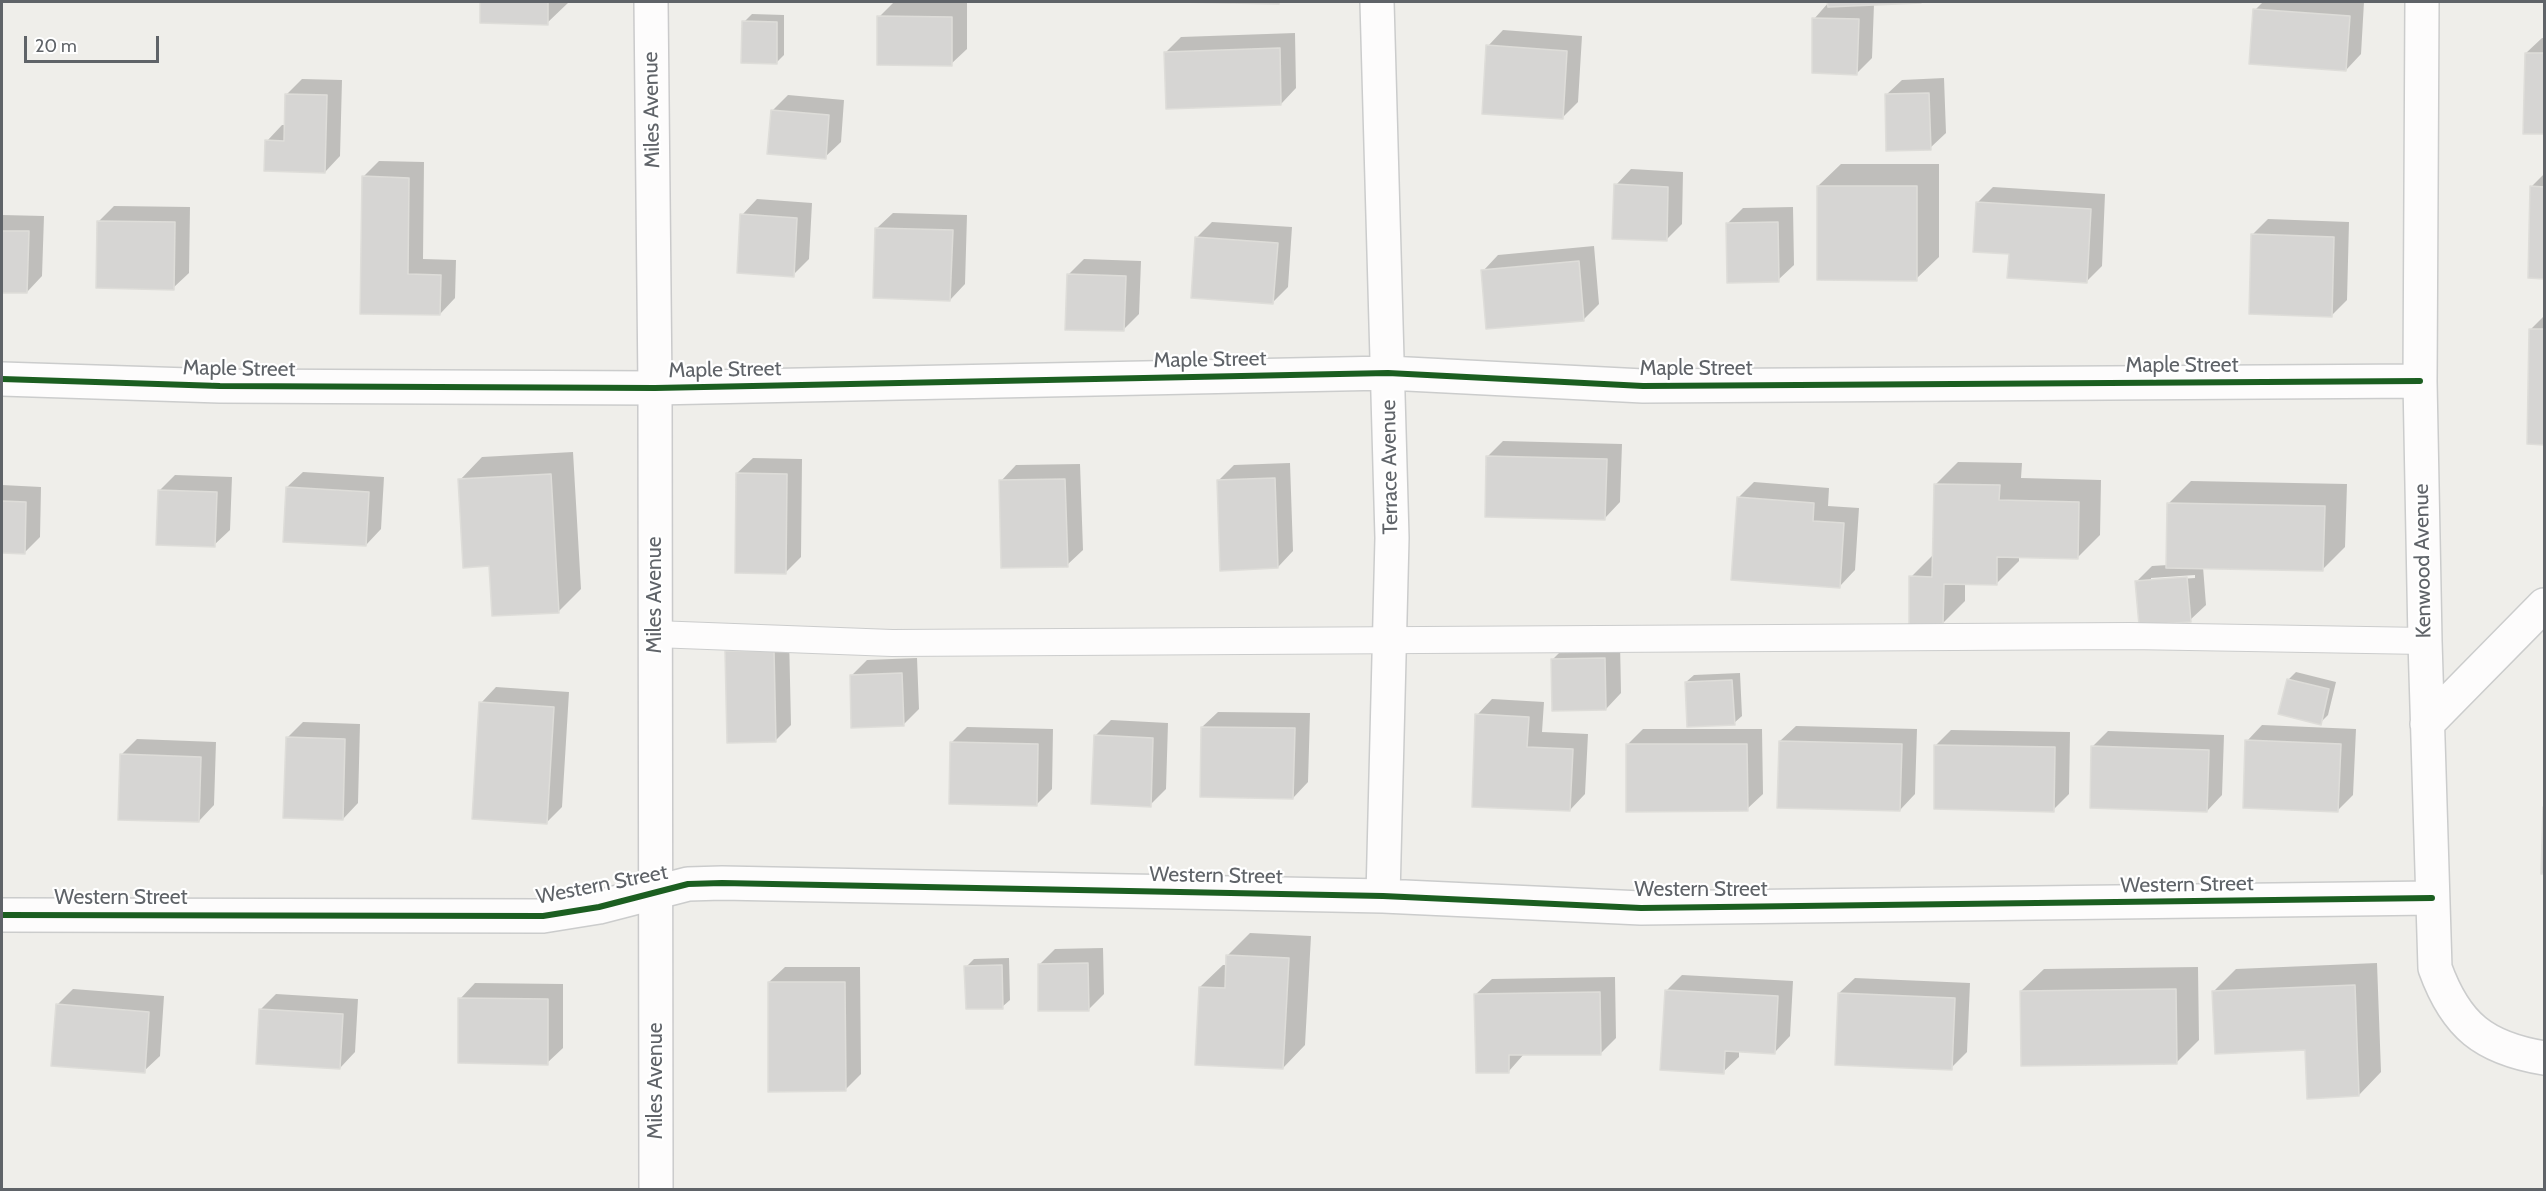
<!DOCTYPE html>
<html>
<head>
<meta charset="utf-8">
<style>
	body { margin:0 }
	#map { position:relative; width:2546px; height:1191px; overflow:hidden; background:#efeeea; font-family:Cabin,sans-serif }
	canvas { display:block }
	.frame { position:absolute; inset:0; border:3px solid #5f6368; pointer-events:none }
	.scale { position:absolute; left:24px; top:36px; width:135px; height:27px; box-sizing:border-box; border:3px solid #5f6368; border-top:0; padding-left:8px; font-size:18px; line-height:21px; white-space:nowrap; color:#5f6368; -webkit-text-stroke:4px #fff; paint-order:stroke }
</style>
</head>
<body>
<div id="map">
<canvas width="2546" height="1191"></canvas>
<div class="frame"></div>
<div class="scale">20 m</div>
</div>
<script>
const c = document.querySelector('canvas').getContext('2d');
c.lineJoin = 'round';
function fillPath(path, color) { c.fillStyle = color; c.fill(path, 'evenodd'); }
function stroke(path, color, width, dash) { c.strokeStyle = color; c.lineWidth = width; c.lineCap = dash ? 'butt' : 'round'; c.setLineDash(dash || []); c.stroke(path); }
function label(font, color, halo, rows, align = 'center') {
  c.font = font + ' Cabin,sans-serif'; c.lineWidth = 4.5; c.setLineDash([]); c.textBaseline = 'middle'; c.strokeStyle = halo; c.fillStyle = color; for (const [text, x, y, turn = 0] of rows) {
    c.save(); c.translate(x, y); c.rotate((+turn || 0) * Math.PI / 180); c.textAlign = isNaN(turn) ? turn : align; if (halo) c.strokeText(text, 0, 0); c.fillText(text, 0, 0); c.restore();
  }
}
const shadow = new Path2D(`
	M481,2h88l-22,21 -66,-1z
	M894,2h73v47l-16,15 -72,-47z
	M1829,2h85l-40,2 -2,54 -15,15 -43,-54z
	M2263,2h101l-3,52 -15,16 -91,-60z
	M752,14l32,1v40l-8,8 -32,-41z
	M1503,30l79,6 -4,66 -16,16 -74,-72z
	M1295,33l1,55 -15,16 -115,-52 15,-15z
	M2542,38h2v95l-20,-1 2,-79z
	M1944,78l2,55 -16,15 -44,-53 16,-15z
	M302,79l40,1 -2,76 -15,16 -58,-31 15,-16h4l1,-31z
	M788,95l56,5 -3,42 -16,15 -53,-46z
	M379,161l45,1 -1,97 33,1 -1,38 -15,16 -79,-2 2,-135z
	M1841,164h98v93l-23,22 -98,-93z
	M1631,169l52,3 -1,52 -16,16 -50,-55z
	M2544,174v103h-14l1,-90z
	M1993,187l112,7 -3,72 -16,16 -76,-29 -33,-50z
	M757,199l55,4 -3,56 -16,16 -51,-60z
	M114,206l76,1 -1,66 -16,15 -74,-67z
	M1793,207l1,58 -16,15 -51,-56 16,-16z
	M893,213l74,2 -2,69 -15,16 -73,-72z
	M2,215l42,1 -2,60 -15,16 -25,-1z
	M2268,219l81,3 -2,78 -16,16 -79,-81z
	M1212,222l80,5 -4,60 -15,15 -76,-65z
	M1594,246l5,58 -15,15 -101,-48 15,-16z
	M1084,259l57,2 -2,53 -16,16 -55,-55z
	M2544,316v127h-15l2,-114z
	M1503,441l119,3 -2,58 -15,16 -117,-62z
	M573,452l8,137 -22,22 -69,-46 -30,-85 22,-23z
	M753,458l49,1 -1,98 -16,16 -48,-100z
	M1958,462l64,1 -1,15 80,2 -1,55 -23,23 -58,-2v5l-23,23 -31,-1v18l-23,23 -31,-47 23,-23 1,-69z
	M1290,463l3,88 -15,16 -60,-86 16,-16z
	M1080,464l3,86 -16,15 -66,-84 15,-16z
	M303,472l81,5 -3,52 -15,16 -79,-58z
	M175,475l57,2 -2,53 -16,15 -55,-54z
	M2191,481l156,3 -2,63 -23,23 -119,-3 3,38 -16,15 -54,-38 16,-16 16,-1 1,-62zM2195,575v3l-44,3v-3z
	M1754,482l75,6 -1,18 31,2 -4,62 -15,16 -102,-88z
	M2,485l39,2 -1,50 -15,15h-23z
	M743,636h46l2,89 -16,16 -48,-89z
	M1620,643l1,50 -15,16 -53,-50 15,-15z
	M917,658l2,51 -16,16 -51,-50 15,-15z
	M2296,672l40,10 -8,33 -8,8 -32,-43z
	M1740,673l2,43 -8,7 -48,-41 8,-7z
	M496,687l73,5 -7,115 -15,15 -66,-119z
	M1492,699l52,3 -2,30 46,2 -3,60 -15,16 -93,-95z
	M1218,712l92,1 -2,69 -15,16 -91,-71z
	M1111,720l57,3 -2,66 -16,16 -55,-69z
	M303,722l57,2 -2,79 -15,16 -56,-81z
	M2262,725l94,4 -3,66 -15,15 -91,-69z
	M1796,726l121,3 -2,65 -15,16 -120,-69z
	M967,727l86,2 -1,60 -15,15 -86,-61z
	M1643,729h119l1,65 -16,15 -120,-64z
	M1951,730l119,2 -1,62 -16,16 -117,-65z
	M2108,731l116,4 -2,60 -15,16 -114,-65z
	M137,739l79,3 -2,63 -15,16 -78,-66z
	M2544,809v64h-2z
	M1250,933l61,3 -6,109 -22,23 -83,-81 23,-22h4l1,-10z
	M1103,948l1,46 -15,15 -50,-44 16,-16z
	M1009,958l1,42 -8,7 -36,-40 8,-8z
	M2377,963l4,109 -22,23 -52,-47 -94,-56 23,-23z
	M785,967h75l1,107 -16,16 -76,-108z
	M2198,967l1,73 -22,22 -156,-71 23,-22z
	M1682,975l111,6 -3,55 -15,16 -36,-2v7l-16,15 -57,-81z
	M1615,977l1,61 -15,15 -77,1 -15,17 -33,-77 16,-15z
	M1855,978l115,5 -3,69 -16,16 -112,-75z
	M475,983l88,1v64l-16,15 -87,-64z
	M73,989l91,7 -4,60 -16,15 -87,-66z
	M276,994l82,5 -3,53 -15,16 -80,-58z`);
const building = new Path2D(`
	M480,2h68v23l-68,-2z
	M1177,2h102v2z
	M1827,2h94v1l-93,4z
	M2253,9l97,7 -4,55 -97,-7z
	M877,16l75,1v49l-75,-1z
	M1812,18l47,1 -2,56 -45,-2z
	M742,21l35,1v42l-36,-1z
	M1486,45l81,6 -4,68 -81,-5z
	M1280,48l1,57 -115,4 -2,-57z
	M2525,53h19v81h-21z
	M1929,93l2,57 -45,1 -1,-57z
	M285,94l42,1 -2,78 -61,-2 1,-31 19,1z
	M771,110l58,5 -3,44 -59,-5z
	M362,176l47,2 -1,96 33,1 -1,40 -80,-1z
	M1614,184l54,3 -1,54 -55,-2z
	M1817,186h100v95l-100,-1z
	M2530,186l14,1v92l-16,-1z
	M1976,202l115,7 -4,74 -80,-5 2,-24 -36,-2z
	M740,214l57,4 -3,59 -57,-4z
	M97,221l78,1 -1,68 -78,-2z
	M1778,222l1,60 -52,1 -1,-60z
	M875,228l78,2 -3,71 -77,-3z
	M2,231h27l-2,62h-25z
	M2251,234l83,3 -2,80 -83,-3z
	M1195,237l83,6 -5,61 -82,-6z
	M1579,261l5,60 -98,8 -5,-59z
	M1067,274l59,2 -2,55 -59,-1z
	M2529,329h15v116l-17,-1z
	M1486,456l121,3 -2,61 -120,-3z
	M736,473l51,1 -1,100 -51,-1z
	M551,474l8,139 -67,3 -3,-50 -26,2 -5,-89z
	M1275,478l3,90 -58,3 -3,-91z
	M1065,479l3,88 -67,1 -2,-88z
	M1934,484l66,1 -1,15 80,2 -1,57 -81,-2v28l-53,-1 -1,41h-34v-49l23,1z
	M286,487l83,5 -3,54 -83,-4z
	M158,490l59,2 -2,55 -59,-2z
	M1737,497l77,6 -1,18 31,2 -4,65 -109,-8z
	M2,501l24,1 -1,52 -23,-1z
	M2167,503l158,3 -2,65 -157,-3z
	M2187,577l4,45 -52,3 -4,-44z
	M725,651h49l2,91 -49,1z
	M1605,658l1,52 -54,1 -1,-52z
	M902,673l2,53 -53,2 -1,-53z
	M2287,679l42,10 -8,36 -43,-11z
	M1732,680l3,45 -48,2 -2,-45z
	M479,702l75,5 -7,117 -75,-5z
	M1475,714l54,3 -2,30 46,2 -3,62 -98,-4z
	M1201,727l94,1 -2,71 -93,-2z
	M1094,735l59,3 -2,69 -60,-3z
	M286,737l59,2 -2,81 -60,-2z
	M2245,740l96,4 -3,68 -95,-4z
	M1779,741l123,3 -2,67 -123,-3z
	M950,742l88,2 -1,62 -88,-2z
	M1626,744h121l1,67 -122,1z
	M1934,745l121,2 -1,65 -120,-3z
	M2091,746l118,4 -2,62 -117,-4z
	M120,754l81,3 -2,65 -81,-2z
	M2543,807h1v67h-3z
	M1226,955l63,3 -6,111 -88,-4 4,-78 26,1z
	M1088,963l1,48h-51v-47z
	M1002,965l1,44h-37l-2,-43z
	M768,982h77l1,109 -78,1z
	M2355,985l4,111 -52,3 -2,-49 -90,4 -3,-63z
	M2176,989l1,75 -156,2 -1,-75z
	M1665,990l113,6 -3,58 -50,-3 -1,23 -64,-4z
	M1600,992l1,63h-92v18h-33l-2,-79z
	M1838,993l117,5 -3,72 -117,-5z
	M458,998l90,1v66l-90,-2z
	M56,1004l93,8 -4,61 -94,-7z
	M259,1009l84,5 -3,55 -84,-5z`);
const lane = new Path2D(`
	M655,634l237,9 1238,-7 295,5`);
const street = new Path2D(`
	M1377,2l15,536 -9,358
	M2422,2l-2,379 5,260 10,327c21,58 49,80 109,90
	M2,379l218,7 435,2 733,-15 255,13 777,-5
	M2427,724l117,-119
	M2,915l541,1 56,-9 89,-23 34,-1 661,13 258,12 791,-10`);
const secondary = new Path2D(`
	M651,2l4,386 1,802`);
const cycleway = new Path2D(`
	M2,379l218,7 435,2 733,-15 255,13 777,-5
	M2,915l541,1 56,-9 89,-23 34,-1 661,13 258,12 791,-10`);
const streetNames = [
	["Miles Avenue",652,110,-91],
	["Maple Street",1210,360,-1],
	["Maple Street",2182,366],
	["Maple Street",239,369,1],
	["Maple Street",1696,369],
	["Maple Street",725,370,-1],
	["Terrace Avenue",1390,467,-91],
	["Kenwood Avenue",2423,561,-91],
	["Miles Avenue",655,595,-90],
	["Western Street",1216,876,1],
	["Western Street",602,885,-11],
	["Western Street",2187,885,-1],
	["Western Street",1701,890],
	["Western Street",121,898],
	["Miles Avenue",656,1081,-90]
];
fillPath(shadow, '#0003');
fillPath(building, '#d6d5d3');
stroke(building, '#deddd9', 1.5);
stroke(lane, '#cbcccc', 28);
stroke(street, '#cbcccc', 36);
stroke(secondary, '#cacacb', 36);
stroke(lane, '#fdfcfc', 26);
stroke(street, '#fdfcfc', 33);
stroke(secondary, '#fdfcfc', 33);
stroke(cycleway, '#1b5e20', 6);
label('21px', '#5f6368', '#fff', streetNames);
</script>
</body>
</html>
